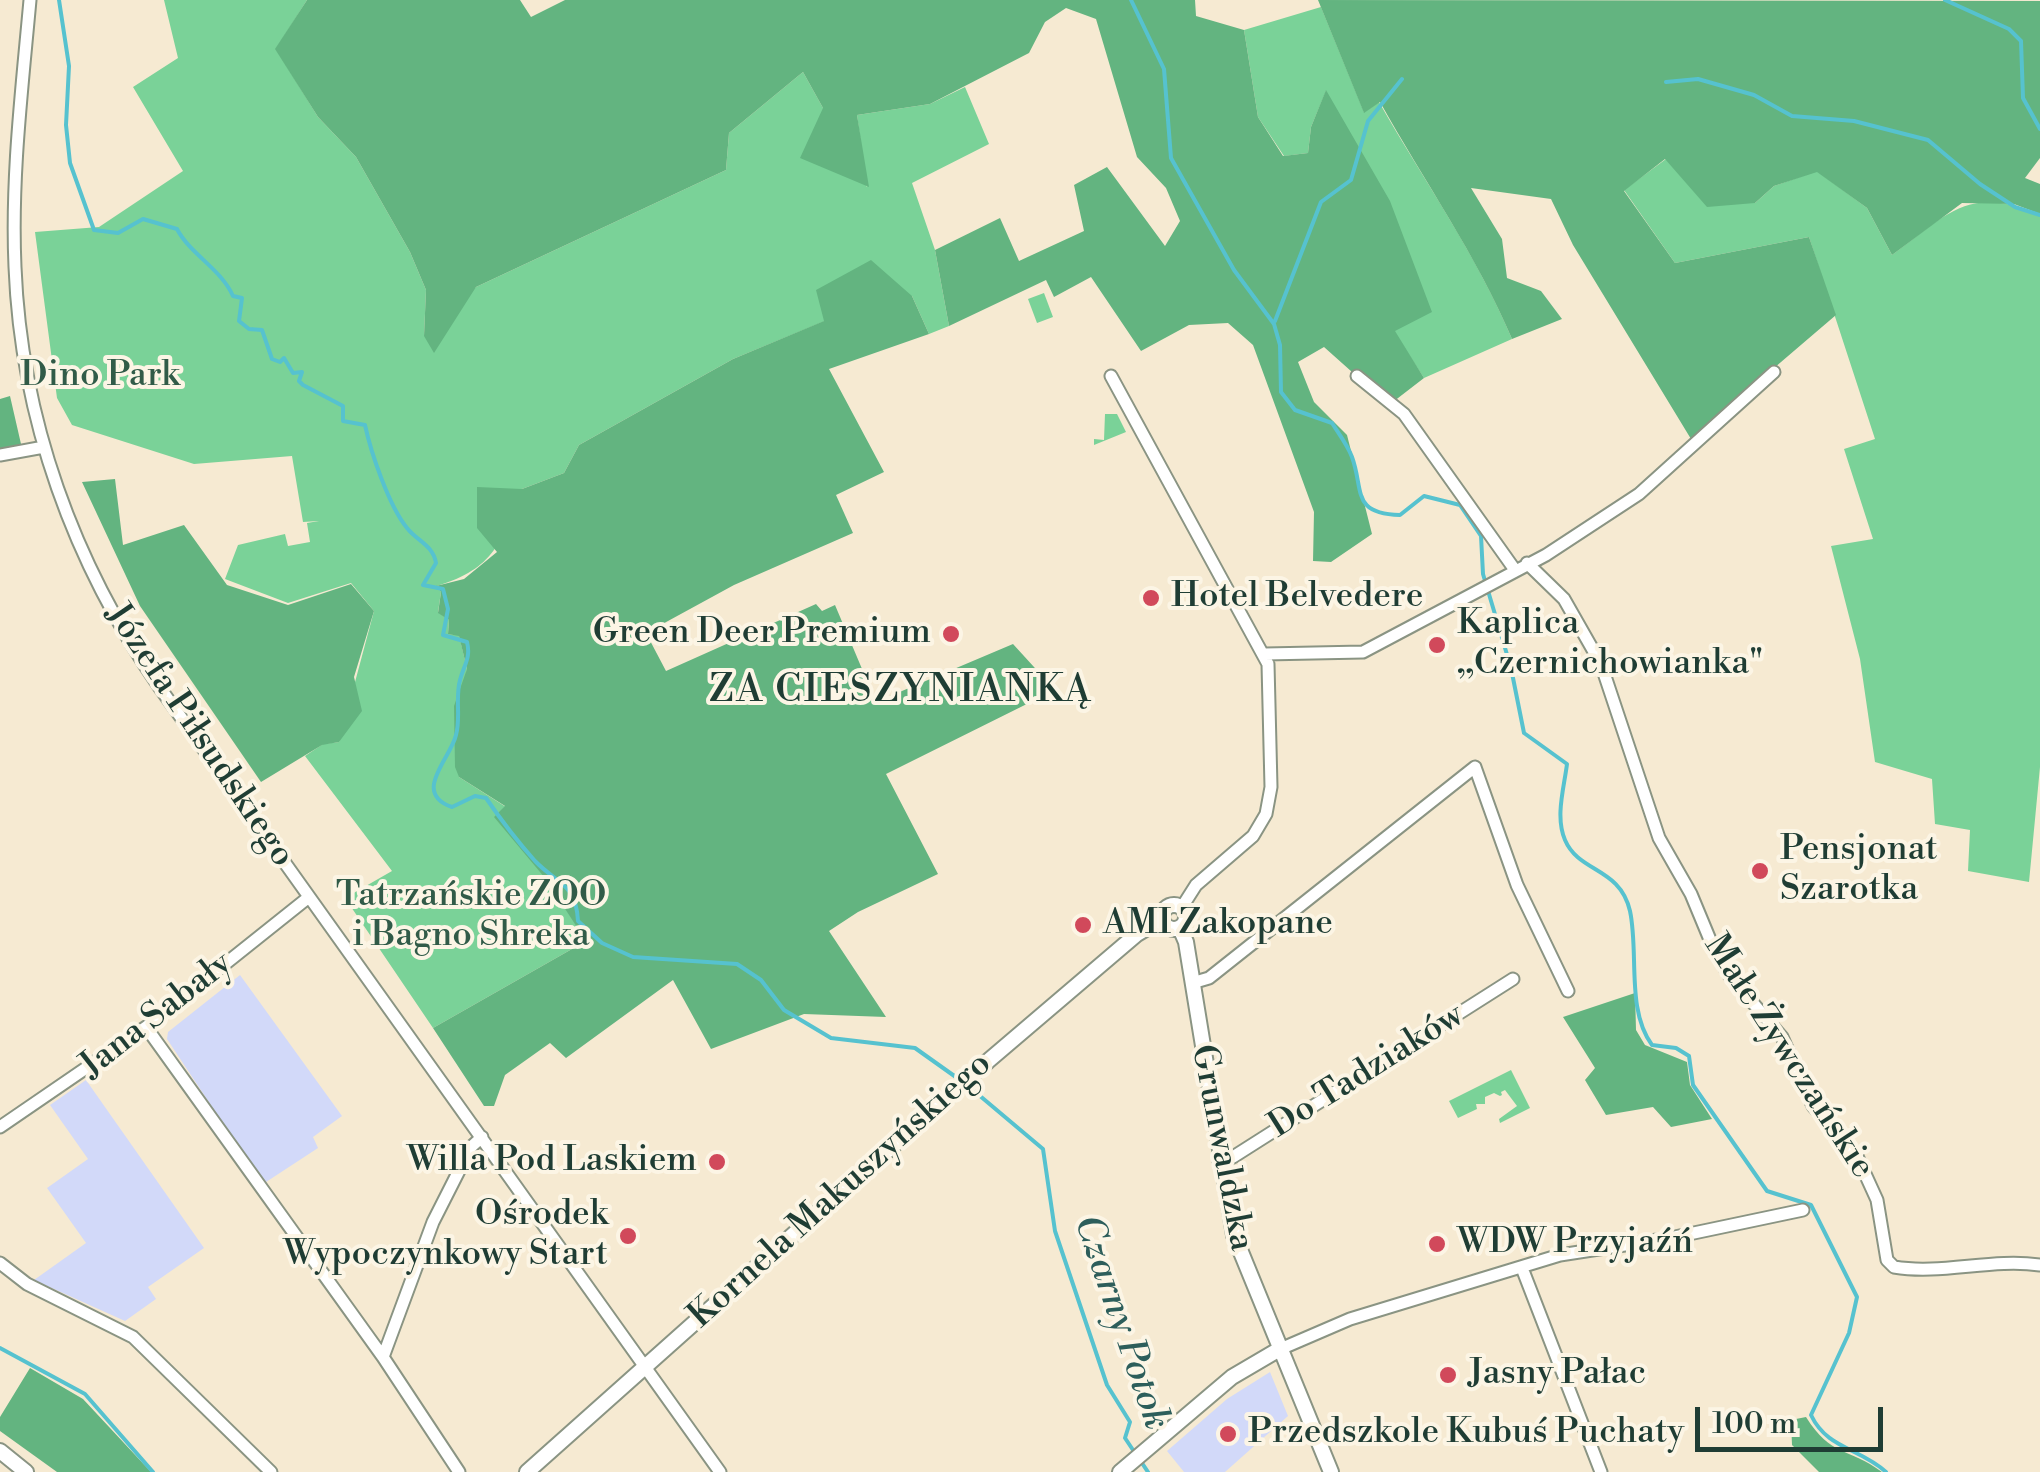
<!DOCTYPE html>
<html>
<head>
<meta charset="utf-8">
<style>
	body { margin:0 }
	#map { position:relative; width:2040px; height:1472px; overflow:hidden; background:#f6ead2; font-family:"Libre Bodoni",serif }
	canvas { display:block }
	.scale { position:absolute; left:1695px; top:1407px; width:188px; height:45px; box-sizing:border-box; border:5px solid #1f3d34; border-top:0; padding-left:12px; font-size:30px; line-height:35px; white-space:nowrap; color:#1f3d34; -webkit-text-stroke:8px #fcf5e5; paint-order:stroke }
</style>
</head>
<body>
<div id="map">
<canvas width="2040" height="1472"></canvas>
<div class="scale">100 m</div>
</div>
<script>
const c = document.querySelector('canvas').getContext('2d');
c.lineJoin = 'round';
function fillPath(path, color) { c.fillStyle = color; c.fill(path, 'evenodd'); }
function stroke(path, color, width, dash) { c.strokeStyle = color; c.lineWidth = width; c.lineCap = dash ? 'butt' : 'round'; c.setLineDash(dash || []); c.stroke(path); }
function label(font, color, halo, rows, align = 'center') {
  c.font = font + ' "Libre Bodoni",serif'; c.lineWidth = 8; c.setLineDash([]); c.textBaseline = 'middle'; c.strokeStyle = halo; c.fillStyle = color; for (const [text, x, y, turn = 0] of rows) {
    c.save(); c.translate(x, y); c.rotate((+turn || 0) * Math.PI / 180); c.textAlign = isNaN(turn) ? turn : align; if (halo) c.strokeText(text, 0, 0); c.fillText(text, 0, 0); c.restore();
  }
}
const built = new Path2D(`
	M240,975l102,141 -29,21 5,11 -55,36 -96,-145 1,-7z
	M86,1080l118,168 -56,39 8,12 -31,22 -91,-41 52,-37 -39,-55 41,-29 -38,-54z
	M1270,1372l18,44 -63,56h-41l-17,-21 60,-52z`);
const green = new Path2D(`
	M164,0h143l-31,49 42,68 38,40 54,95 16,38 -2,46 52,-49 250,-117 3,-37 74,-61 64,115 -10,-72 73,-11 35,-17 24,57 -77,39 23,67 14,76 -20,8 -17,-38 -87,25 -92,38 -154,86 -15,28 -42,16c-21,54 -27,79 -85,97l4,6 -3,20 11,8 -1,14 11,1 8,34 -8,108 47,30 80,134 -153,87 -88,-130 47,-27 -87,-115 18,-12 16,-2 35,-131 -23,-28 -63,20 -63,-24 13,-34 47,-11 3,12 22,-4 -3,-19 12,-2 -16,1 -11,-66 -98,8 -122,-39 -15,-27 -22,-166 64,-5 84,-56 -50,-84 45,-29z
	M1321,7l43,105 15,-10c45,79 98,153 133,237l-88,39 -30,-46 -68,-241 -15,36 -3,26 -24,3 -26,-39 -14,-87z
	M1666,159l89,44 19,-17 43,-15 50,37 25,47c56,-41 75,-70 148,-41v553l-11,115 -61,-11 2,-41 -35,-6 -3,-45 -57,-17 -15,-103 -29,-113 42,-7 -29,-90 31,-10 -66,-202 -134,26 -51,-73z
	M1044,293l9,24 -16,6 -9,-24z
	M1105,414h12l9,18 -32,13v-6l10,1z
	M1511,1070l19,38 -62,31 32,-16 -1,-4 18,-13 -12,-16 -4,2 1,3 -2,1 -6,-3 -9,4v7h-9l1,5 -19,9 -9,-17z`);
const forest = new Path2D(`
	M307,0h213l11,17 34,-17h630l1,16 48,14 14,87 25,39 25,-3 3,-26 15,-37 64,111 42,111 -37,19 29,47 -35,27 -65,-58 -26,15 16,40 33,33 25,99 -41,28 -18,-1 1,-49 -61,-167 -25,-22 -39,2 -48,26 -50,-74 -37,20 -8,-17 -97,46 -14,-76 65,-32 19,43 65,-30 -10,-46 33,-18 58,79 15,-25 -14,-33 -29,-31 -41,-138 -30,-11 -21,14 -16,31 -99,51 -73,11 12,72 -69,-29 23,-50 -20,-36 -74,61 -3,37 -250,117 -42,66 -10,-17 2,-46 -16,-38 -54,-95 -38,-40 -43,-68z
	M1318,0l722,1v157l-15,20 15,6v30l-26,-10 -52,-1 -70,52 -25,-47 -50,-36 -43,14 -19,17 -48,4 -42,-48 -41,32 51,72 134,-26 27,78 -145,124 -118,-194 -22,-46 -80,-11 31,51 5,39 34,13 21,28 -50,20c-35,-83 -88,-158 -132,-237l-16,11z
	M871,260l41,36 17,38 -100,35 55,103 -48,23 17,38 -119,52 -88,48 20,38 150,-67 6,7 13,-6 41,97 137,-58 42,46 -169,84 52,100 -80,38 -29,19 57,86 -82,-3 -93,35 -38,-69 -107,78 -16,-15 -45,32 -11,31h-10l-51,-78 153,-87 -41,-63 -51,-61 11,-11 -46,-29 -4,-10 -1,-61 13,-37 -8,-33 -11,-2 1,-14 -11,-7 3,-21 -5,-6 28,-7 33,-27 -20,-24v-41l45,2 42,-16 15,-28 154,-86 91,-38 -8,-31z
	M10,396l11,48 -21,7v-52z
	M115,479l8,66 61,-20 43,60 61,20 63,-21 23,27 -20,66 8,34 -23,31 -17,3 -61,37 -121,-176 -58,-124z
	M1635,993l1,37 9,15 42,17 3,23 22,34 -41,8 -18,-20 -47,8 -21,-35 10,-12 -32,-51z
	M30,1368l53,31 68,73h-94l-57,-41v-14z
	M1806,1417c25,40 42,30 76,55h-63l-27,-27 -1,-25z`);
const stream = new Path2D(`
	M59,0l10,66 -3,59 4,38 24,67 24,3 25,-14 34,10c13,25 44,40 56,67l9,2 -3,23 10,8 13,1 10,29 8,3 4,-4 9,15 9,-1 -3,9 4,4 40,21v15l22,4c6,28 24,81 42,103 10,13 26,17 29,35l-13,22 20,4 5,20 -5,26 24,7c4,16 -3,23 -7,38 -5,18 1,38 -4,55 -5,23 -45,58 -4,72l23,-11 11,2c15,22 31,43 49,63 22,23 41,22 43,60l24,22 31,14 104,7 24,16 23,30 47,28 84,10 45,32
	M1131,0l33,69 7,89 63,112 40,54 6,21 1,47 14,18 37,13c7,11 16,23 20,34 12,33 -1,57 48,58l24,-19 36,9 21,31 2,38 28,94 13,65 43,31c-3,24 -12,53 -2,76 14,33 55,27 65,71 9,42 -4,99 22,134l24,3 13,8 4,29 74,106 44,14 46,92 -8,36 -38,82c16,34 49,33 75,57
	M1945,0l64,29 12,12 2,57 17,31
	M1666,82l32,-3 56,16 38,21 62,5 74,19 52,44 35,23 25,8
	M1275,321l46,-119 30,-22 17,-59 34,-42
	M967,1085l76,64 12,82 52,154 23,37 -5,16 10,15
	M0,1348l85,46 68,78
	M1140,1460l8,12`);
const minor = new Path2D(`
	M30,0c-8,89 -19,178 -15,267 6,152 59,297 145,421l560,784
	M1111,376l157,288 3,123 -5,27 -13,22 -57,49 -14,22
	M1357,376l47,38 111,156
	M0,455l44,-8
	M1527,563l37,36 37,65 58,174 32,56 22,53 16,28 53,62 31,69 43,48 21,46 10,60 7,7c48,8 97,-9 146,-2
	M1265,654l98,-2 183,-97 93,-61 135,-122
	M1192,983l17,-5 266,-211 42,118 51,106
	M146,1027l237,330 76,115
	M0,1127l146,-100 163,-130
	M1219,1161l14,-4 280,-178
	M0,1263l27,21 106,53 138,135
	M1522,1268l79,204
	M1278,1350l72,-31 210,-64 110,-17 133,-28
	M383,1357l50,-135 38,-75 11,-10`);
const tertiary = new Path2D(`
	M1162 917a12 12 0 1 1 24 0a12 12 0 1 1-24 0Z
	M1180,928l6,14 48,293 97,237
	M0,1451l26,21
	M527,1472l461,-411 149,-127 25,-15
	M1120,1472l112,-95 46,-27`);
const markers = [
	[1151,598,10,"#d1495b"],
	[951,634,10,"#d1495b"],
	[1437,645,10,"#d1495b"],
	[1760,871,10,"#d1495b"],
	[1083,925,10,"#d1495b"],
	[717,1162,10,"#d1495b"],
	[628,1236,10,"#d1495b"],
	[1437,1244,10,"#d1495b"],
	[1448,1375,10,"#d1495b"],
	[1228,1434,10,"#d1495b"]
];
const parkNames = [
	["Dino Park",100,377],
	["Tatrzańskie ZOO",471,897],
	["i Bagno Shreka",471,937]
];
const poiNames = [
	["Hotel Belvedere",1171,598],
	["Kaplica",1457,625],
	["„Czernichowianka\"",1457,665],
	["Green Deer Premium",931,634,"right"],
	["Pensjonat",1780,851],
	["Szarotka",1780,891],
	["AMI Zakopane",1103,925],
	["Willa Pod Laskiem",697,1162,"right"],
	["Ośrodek",608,1216,"right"],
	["Wypoczynkowy Start",608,1256,"right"],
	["WDW Przyjaźń",1457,1244],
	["Jasny Pałac",1468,1375],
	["Przedszkole Kubuś Puchaty",1248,1434]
];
const streetNames = [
	["Józefa Piłsudskiego",199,736,56],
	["Jana Sabały",157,1016,-38],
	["Małe Żywczańskie",1788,1057,57],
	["Do Tadziaków",1367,1072,-32],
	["Grunwaldzka",1221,1148,79],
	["Kornela Makuszyńskiego",841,1191,-42]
];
const neighbourhoodNames = [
	["ZA CIESZYNIANKĄ",901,692]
];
const waterNames = [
	["Czarny Potok",1120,1323,71]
];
fillPath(built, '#d2d9f9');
fillPath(green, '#7ad298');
fillPath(forest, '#63b480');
stroke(stream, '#56c2cf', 4);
stroke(minor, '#8a9483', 15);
stroke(tertiary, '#8a9483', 18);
stroke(minor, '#fff', 11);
stroke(tertiary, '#fff', 14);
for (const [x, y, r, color] of markers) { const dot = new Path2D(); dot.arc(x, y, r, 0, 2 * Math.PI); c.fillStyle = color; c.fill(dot); stroke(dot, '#fcf5e5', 4); }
label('35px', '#315b48', '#fcf5e5', parkNames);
label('35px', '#1f3d34', '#fcf5e5', poiNames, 'left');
label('35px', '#1f3d34', '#fcf5e5', streetNames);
c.letterSpacing = '2.5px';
label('38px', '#1f3d34', '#fcf5e5', neighbourhoodNames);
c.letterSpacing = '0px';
label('italic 38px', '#2d5e5b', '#fcf5e5', waterNames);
</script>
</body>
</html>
